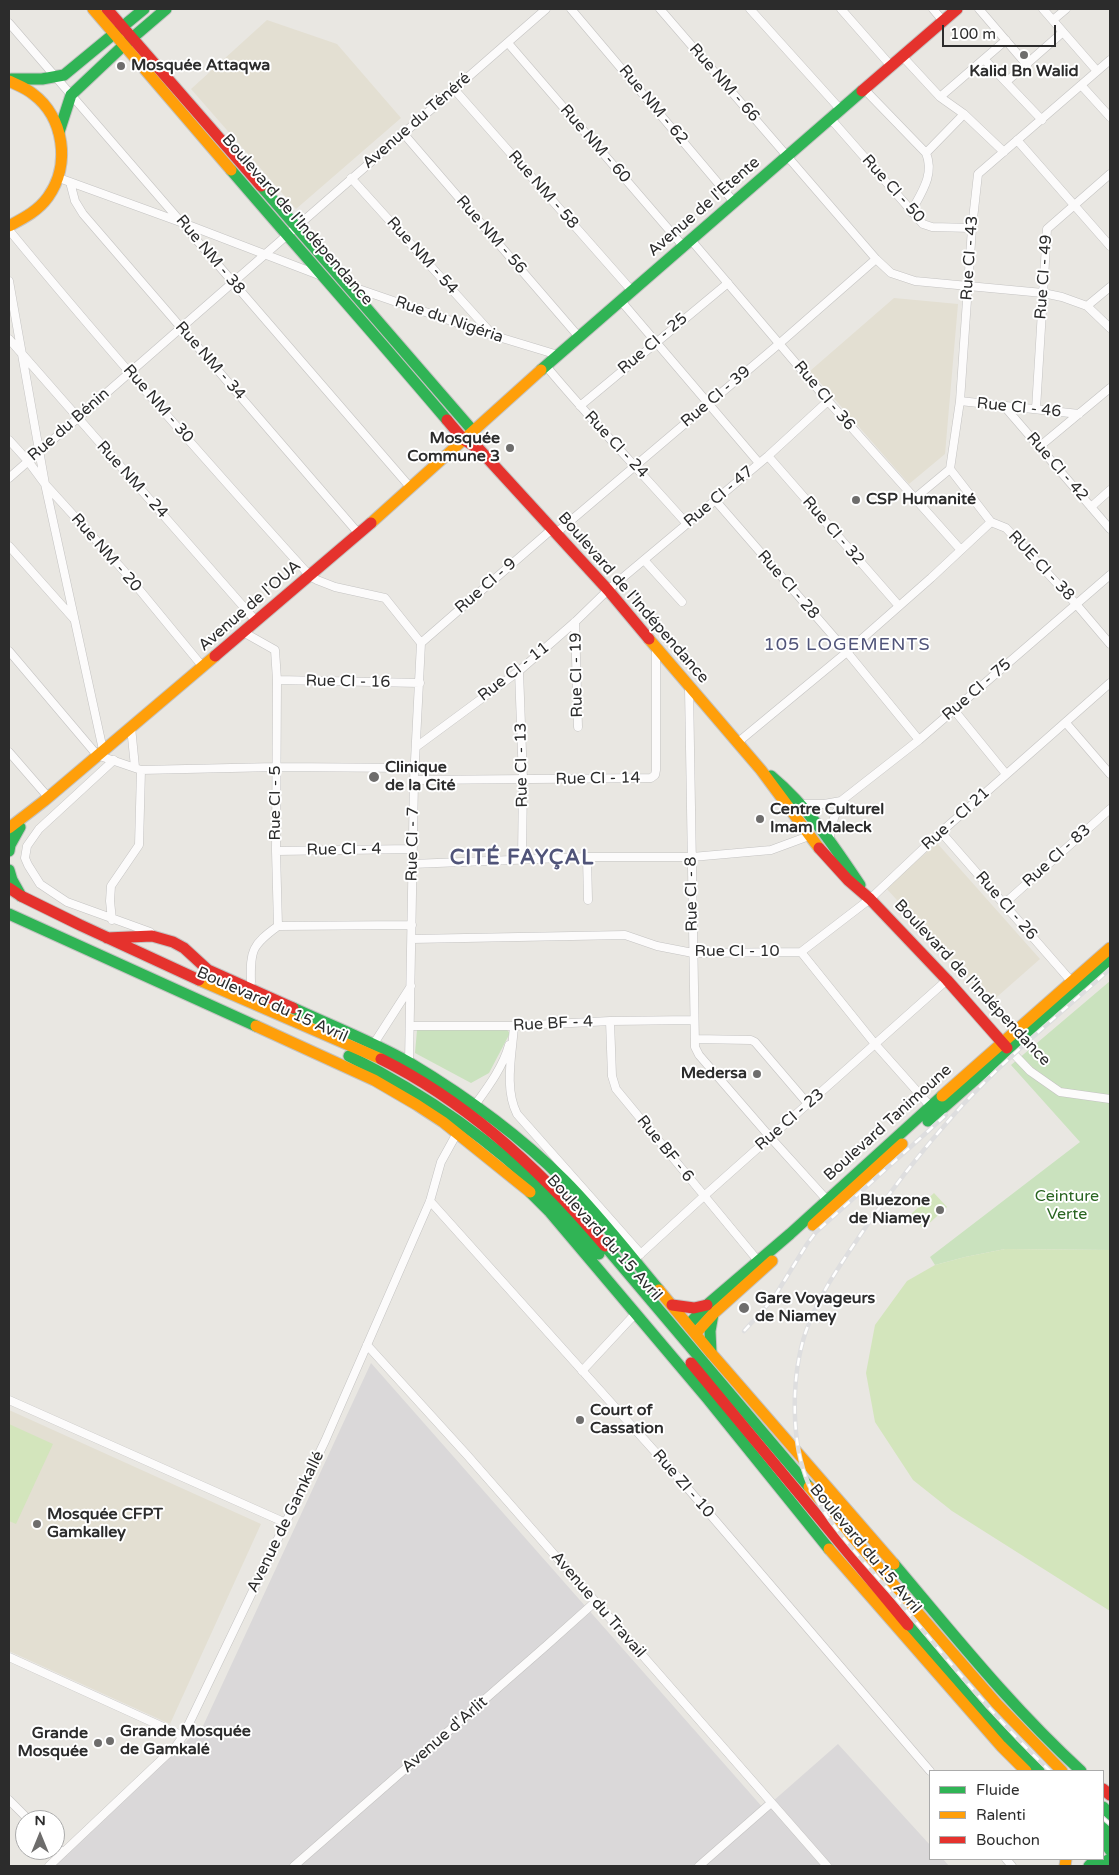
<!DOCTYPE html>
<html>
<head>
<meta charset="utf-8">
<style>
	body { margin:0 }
	#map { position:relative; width:1119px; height:1875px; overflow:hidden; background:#e9e7e2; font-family:"Varela Round",sans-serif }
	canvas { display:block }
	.frame { position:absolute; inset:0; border:10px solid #2c2c2c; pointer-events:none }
	.legend { position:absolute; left:929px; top:1770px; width:175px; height:90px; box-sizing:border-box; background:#fff; border:1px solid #ababab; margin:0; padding:6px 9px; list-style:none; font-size:15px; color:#2c2c2c }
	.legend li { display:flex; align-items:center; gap:10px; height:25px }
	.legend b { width:25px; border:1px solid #ababab }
	.north { position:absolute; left:15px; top:1810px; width:50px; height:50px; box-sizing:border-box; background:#fff; border:1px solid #ababab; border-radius:50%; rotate:0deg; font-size:14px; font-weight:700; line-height:20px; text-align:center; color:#2c2c2c }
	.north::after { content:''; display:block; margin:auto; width:18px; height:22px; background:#6e6d6c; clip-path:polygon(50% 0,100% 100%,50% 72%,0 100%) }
	.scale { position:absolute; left:942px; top:25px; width:114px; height:22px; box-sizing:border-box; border:2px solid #2c2c2c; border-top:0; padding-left:6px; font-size:15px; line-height:18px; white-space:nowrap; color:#2c2c2c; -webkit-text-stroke:4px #fff; paint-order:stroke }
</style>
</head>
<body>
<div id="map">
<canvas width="1119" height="1875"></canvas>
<div class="frame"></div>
<ul class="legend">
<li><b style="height:6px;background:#30b455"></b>Fluide</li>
<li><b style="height:6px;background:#ff9f0a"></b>Ralenti</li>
<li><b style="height:6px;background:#e5322d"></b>Bouchon</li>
</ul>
<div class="north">N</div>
<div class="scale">100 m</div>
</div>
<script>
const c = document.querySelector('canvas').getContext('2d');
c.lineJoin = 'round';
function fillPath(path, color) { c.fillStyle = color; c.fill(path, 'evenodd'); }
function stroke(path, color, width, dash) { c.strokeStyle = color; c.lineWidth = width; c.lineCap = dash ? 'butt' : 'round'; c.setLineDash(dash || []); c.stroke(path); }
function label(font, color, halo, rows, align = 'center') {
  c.font = font + ' "Varela Round",sans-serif'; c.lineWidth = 4; c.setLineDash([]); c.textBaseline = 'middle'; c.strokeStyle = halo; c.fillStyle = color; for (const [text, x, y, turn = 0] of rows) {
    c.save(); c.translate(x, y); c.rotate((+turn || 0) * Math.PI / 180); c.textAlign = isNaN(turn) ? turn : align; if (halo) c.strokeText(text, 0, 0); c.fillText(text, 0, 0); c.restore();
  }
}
const industrial = new Path2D(`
	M371,1363l393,446 74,-65 92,101v14h13l6,7h-898l152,-140z`);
const education = new Path2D(`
	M267,20l70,24 64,74 -105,91 -105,-120z
	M894,298l64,6 -13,150 -36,30 -99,-113z
	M937,843l103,116 -50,44 -104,-115z
	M9,1410l252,114 -91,200 -161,-73z`);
const green = new Path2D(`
	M1110,981v269l-105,-1 -40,8 -30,8 -5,-8 150,-115 -69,-77z
	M506,1029l4,4 -21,40 -18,10 -56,-30 2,-23z`);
const pitch = new Path2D(`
	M934,1193l13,14 -24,22 -13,-14z
	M1005,1249l105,1v361l-158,-100 -39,-31 -38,-58 -9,-49 9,-48 32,-44 28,-16 30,-8z
	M9,1424l44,20 -37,80 -7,-3z`);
const street = new Path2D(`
	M571,9l163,193
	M660,9l216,250 15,14 24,8 128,12 19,4 25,9 23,22
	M750,9l90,100
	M841,9l50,57
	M933,9l10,12
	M979,9l48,56
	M1043,9l54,62
	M1053,20l13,-11
	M9,23l401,464
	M508,43l175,203
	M903,57l37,40 24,17
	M984,59l58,61
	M1006,82l57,-50
	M1081,85l29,32
	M454,89l178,202
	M865,90l61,63
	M940,97l66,-57
	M830,118l93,106 9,3 40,1
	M403,133l176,204
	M1017,140l93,106
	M59,178l124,45 136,52
	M351,178l141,156
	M70,182l5,19 8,13 276,320
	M911,212c10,-19 24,-37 15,-59l38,-39 40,38
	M9,230c97,118 198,232 301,346l7,4 18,7 50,11 36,45 -7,137 -5,283
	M691,240l137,161 132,148
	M9,281l36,203 58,266
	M347,285l145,50 66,20
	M621,301l138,162
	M1087,306l23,-19
	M9,339l247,282
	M546,366c45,54 94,105 141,158
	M960,401l119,13
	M580,406l148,-123
	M1004,406l106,123
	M1036,409l11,-180 63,-55
	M9,440l19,21 17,23 79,87 79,96
	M1039,447l71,-59
	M768,456l131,150
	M950,469l41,53 15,6 70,76 34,40
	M9,478l537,-469
	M914,499l36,-30 10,-68 12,-173 6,-54 132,-114
	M715,500l132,152 72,88
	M1091,507l19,-17
	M555,534l225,-191 96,-84
	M9,546l65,73
	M644,560l38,42
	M575,622l3,105
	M243,632l32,18 2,30 -1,171 2,75c-26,19 -28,24 -27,56
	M421,643l130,-113
	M9,651l88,104 44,15 -2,75 -28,41 -1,15 2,19
	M519,671l4,109 -1,79
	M277,680l143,3
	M689,688l6,359 4,8 71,82 57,63
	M954,710l52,64
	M1066,723l44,51
	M131,727l4,40
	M737,743l110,-91 84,-74 60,-56
	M416,747l103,-76 56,-49 33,-32 160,-134 60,-55
	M9,752l39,45
	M114,760l-75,69 -12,17 -2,12 3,7 12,19 27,18 83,30
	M141,770l135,-3 138,1
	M414,780l237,-2 4,-3 1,-5v-122
	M800,804h24l17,-3 78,-61 191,-165
	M941,832l130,149
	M829,840l5,-22 7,-17
	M276,851l136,-2
	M587,857l1,43
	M412,864l175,-7h105l79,-7 38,-14
	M1005,903l105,-94
	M278,926l134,-1
	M412,939l213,-4 32,11 36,7 108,-1 74,92 56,63
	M801,952l69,-53 71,-67 169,-149
	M610,1021l2,55 4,13 143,173
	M411,1026h103l96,-5 84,-1
	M514,1026c-2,29 -10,62 3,88l124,140
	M695,1039l56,1 4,2 53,62
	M373,1045l38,-59
	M1009,1049l21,22 30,21 50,7
	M475,1105c13,-18 28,-38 34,-60
	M430,1201l254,283 246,287
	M634,1260l70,-64 243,-216
	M367,1345l100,110 360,411
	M582,1371l54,-58
	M9,1400l277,123
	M9,1657l174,79
	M9,1800l20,20
	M55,1845l8,8
	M1006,1859l6,7
	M49,1866l127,-120 7,-10 142,-295 105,-240 11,-39 16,-29
	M294,1866l253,-221 48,-43
	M699,1866l72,-63`);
const fast = new Path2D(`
	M11,79h31l22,-4 80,-66
	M59,132l12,-37 53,-50 42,-36
	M231,170c72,84 145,166 216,250
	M261,186l212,245 3,9
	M541,370l321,-279
	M771,776c37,31 63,70 89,109
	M9,851l1,-6 10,-18
	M9,870l3,10 9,16
	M9,914l247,112
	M293,1008c39,18 80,34 117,55 55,33 109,72 154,117 34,34 64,73 95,110
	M349,1056c73,37 141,82 199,141 18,18 34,38 51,57
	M928,1121l182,-160
	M530,1192l19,19 158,187 122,151
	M605,1246l204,241
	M689,1324l18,-19 83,-71 152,-138
	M711,1353l-1,-22 3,-17
	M894,1564c60,71 118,144 187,207
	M908,1625l74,87 57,59
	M1103,1807l7,7
	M1110,1820c-8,10 -8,20 0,30
	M1089,1866l7,-7
	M1099,1866l11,-7`);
const slow = new Path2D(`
	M93,9l138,161
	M9,81c8,4 17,7 24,13 31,23 38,71 15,103 -10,14 -24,21 -39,29
	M371,523l170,-153
	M649,639l112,131 58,78
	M9,828l35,-27 171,-145
	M199,980l182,79
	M256,1026l118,54 43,25 26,17 87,70
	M942,1096l168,-148
	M813,1225l89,-81
	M659,1290l52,63 183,211
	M696,1333l17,-19 59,-53
	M809,1487l188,217 65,67
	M829,1549l172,197 25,25
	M1065,1866l1,-7`);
const jam = new Path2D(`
	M107,9l154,177
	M862,91l95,-82
	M447,420l16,19 16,10 129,141 41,49
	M215,656l156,-133
	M819,848l29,32 22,19 77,81 60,68
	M9,888l12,8 59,29 119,55
	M107,938l45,-2 21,6 11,6 24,22 85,38
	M381,1059c88,44 161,112 224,187
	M672,1305l22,3 13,-3
	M691,1363l217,262
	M1103,1789l7,6`);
const rail = new Path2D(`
	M744,1331l29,-32 34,-55 9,-12 130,-117
	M1050,1771c-56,-53 -105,-115 -155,-174 -28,-32 -69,-74 -86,-112 -19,-43 -18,-110 -3,-154 13,-36 34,-66 55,-97 29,-43 62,-85 97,-124 46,-51 101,-95 152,-141
	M1103,1818l7,6`);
const markers = [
	[1024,55,5,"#6e6d6c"],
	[121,66,5,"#6e6d6c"],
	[510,448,5,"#6e6d6c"],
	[856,500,5,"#6e6d6c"],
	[374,777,6,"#6e6d6c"],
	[760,819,5,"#6e6d6c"],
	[757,1074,5,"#6e6d6c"],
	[940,1210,5,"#6e6d6c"],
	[744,1308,6,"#6e6d6c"],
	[580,1420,5,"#6e6d6c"],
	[37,1524,5,"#6e6d6c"],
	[110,1741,5,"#6e6d6c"],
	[98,1743,5,"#6e6d6c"]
];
const poiNames = [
	["Mosquée Attaqwa",131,66],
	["Kalid Bn Walid",1024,72,"center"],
	["Mosquée",500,439,"right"],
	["Commune 3",500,457,"right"],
	["CSP Humanité",866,500],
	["Clinique",385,768],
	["de la Cité",385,786],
	["Centre Culturel",770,810],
	["Imam Maleck",770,828],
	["Medersa",747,1074,"right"],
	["Bluezone",930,1201,"right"],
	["de Niamey",930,1219,"right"],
	["Gare Voyageurs",755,1299],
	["de Niamey",755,1317],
	["Court of",590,1411],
	["Cassation",590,1429],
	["Mosquée CFPT",47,1515],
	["Gamkalley",47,1533],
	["Grande Mosquée",120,1732],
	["de Gamkalé",120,1750],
	["Grande",88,1734,"right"],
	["Mosquée",88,1752,"right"]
];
const streetNames = [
	["Rue NM - 66",724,83,49],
	["Rue NM - 62",653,105,50],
	["Avenue du Ténéré",417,121,-41],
	["Rue NM - 60",595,144,49],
	["Rue CI - 50",893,189,48],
	["Rue NM - 58",543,190,49],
	["Avenue de l'Etente",704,207,-41],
	["Boulevard de l'Indépendance",297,220,49],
	["Rue NM - 56",491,235,49],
	["Rue NM - 38",210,255,50],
	["Rue NM - 54",422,256,48],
	["Rue CI - 43",970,258,-86],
	["Rue CI - 49",1044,277,-86],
	["Rue du Nigéria",449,320,19],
	["Rue CI - 25",653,344,-40],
	["Rue NM - 34",210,361,49],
	["Rue CI - 36",824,396,50],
	["Rue CI - 39",716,397,-40],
	["Rue NM - 30",158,404,49],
	["Rue CI - 46",1019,408,6],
	["Rue du Bénin",69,425,-41],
	["Rue CI - 24",616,445,47],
	["Rue CI - 42",1057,467,49],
	["Rue NM - 24",132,480,48],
	["Rue CI - 47",719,497,-40],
	["Rue CI - 32",833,531,49],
	["Rue NM - 20",106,553,49],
	["RUE CI - 38",1041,566,47],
	["Rue CI - 28",788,585,49],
	["Rue CI - 9",486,586,-41],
	["Boulevard de l'Indépendance",633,598,49],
	["Avenue de l'OUA",250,606,-41],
	["Rue CI - 11",514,672,-38],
	["Rue CI - 19",577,675,-91],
	["Rue CI - 16",348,682,1],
	["Rue CI - 75",977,690,-41],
	["Rue CI - 13",522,765,-91],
	["Rue CI - 14",598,779,-1],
	["Rue CI - 5",276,803,-90],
	["Rue - CI 21",956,819,-42],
	["Rue CI - 7",413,844,-89],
	["Rue CI - 4",344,850,-1],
	["Rue CI - 83",1057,856,-42],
	["Rue CI - 8",692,894,-91],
	["Rue CI - 26",1006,906,49],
	["Rue CI - 10",737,952],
	["Boulevard de l'Indépendance",972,983,47],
	["Boulevard du 15 Avril",272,1005,24],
	["Rue BF - 4",553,1024,-3],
	["Rue CI - 23",790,1120,-41],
	["Boulevard Tanimoune",888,1123,-42],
	["Rue BF - 6",665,1149,51],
	["Boulevard du 15 Avril",604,1238,48],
	["Rue ZI - 10",683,1484,49],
	["Avenue de Gamkallé",286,1522,-64],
	["Boulevard du 15 Avril",865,1549,50],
	["Avenue du Travail",598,1605,49],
	["Avenue d'Arlit",445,1735,-41]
];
const parkNames = [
	["Ceinture",1067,1197],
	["Verte",1067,1215]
];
const neighbourhoodNames = [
	["105 LOGEMENTS",847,645]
];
const districtNames = [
	["CITÉ FAYÇAL",522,858]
];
fillPath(industrial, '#dad8d9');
fillPath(education, '#e3dfd2');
fillPath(green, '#cae2be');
fillPath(pitch, '#d3e5bc');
stroke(street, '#c4c3c2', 9);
stroke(fast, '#c4c3c2', 13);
stroke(slow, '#c4c3c2', 13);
stroke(jam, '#c4c3c2', 13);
stroke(street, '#fcfbfb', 8);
stroke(fast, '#30b455', 11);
stroke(slow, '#ff9f0a', 11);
stroke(jam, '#e5322d', 11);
stroke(rail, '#dededf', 4.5);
stroke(rail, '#fff', 2.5, [8]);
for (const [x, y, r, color] of markers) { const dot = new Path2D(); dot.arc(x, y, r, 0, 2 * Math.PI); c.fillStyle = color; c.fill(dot); stroke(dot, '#fff', 2); }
label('bold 16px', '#2c2c2c', '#fff', poiNames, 'left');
label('16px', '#2c2c2c', '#fff', streetNames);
label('16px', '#296421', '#fff', parkNames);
c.letterSpacing = '1px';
label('18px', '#505479', '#fff', neighbourhoodNames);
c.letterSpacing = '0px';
c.letterSpacing = '1px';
label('bold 21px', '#505479', '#fff', districtNames);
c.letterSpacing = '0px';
</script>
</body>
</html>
